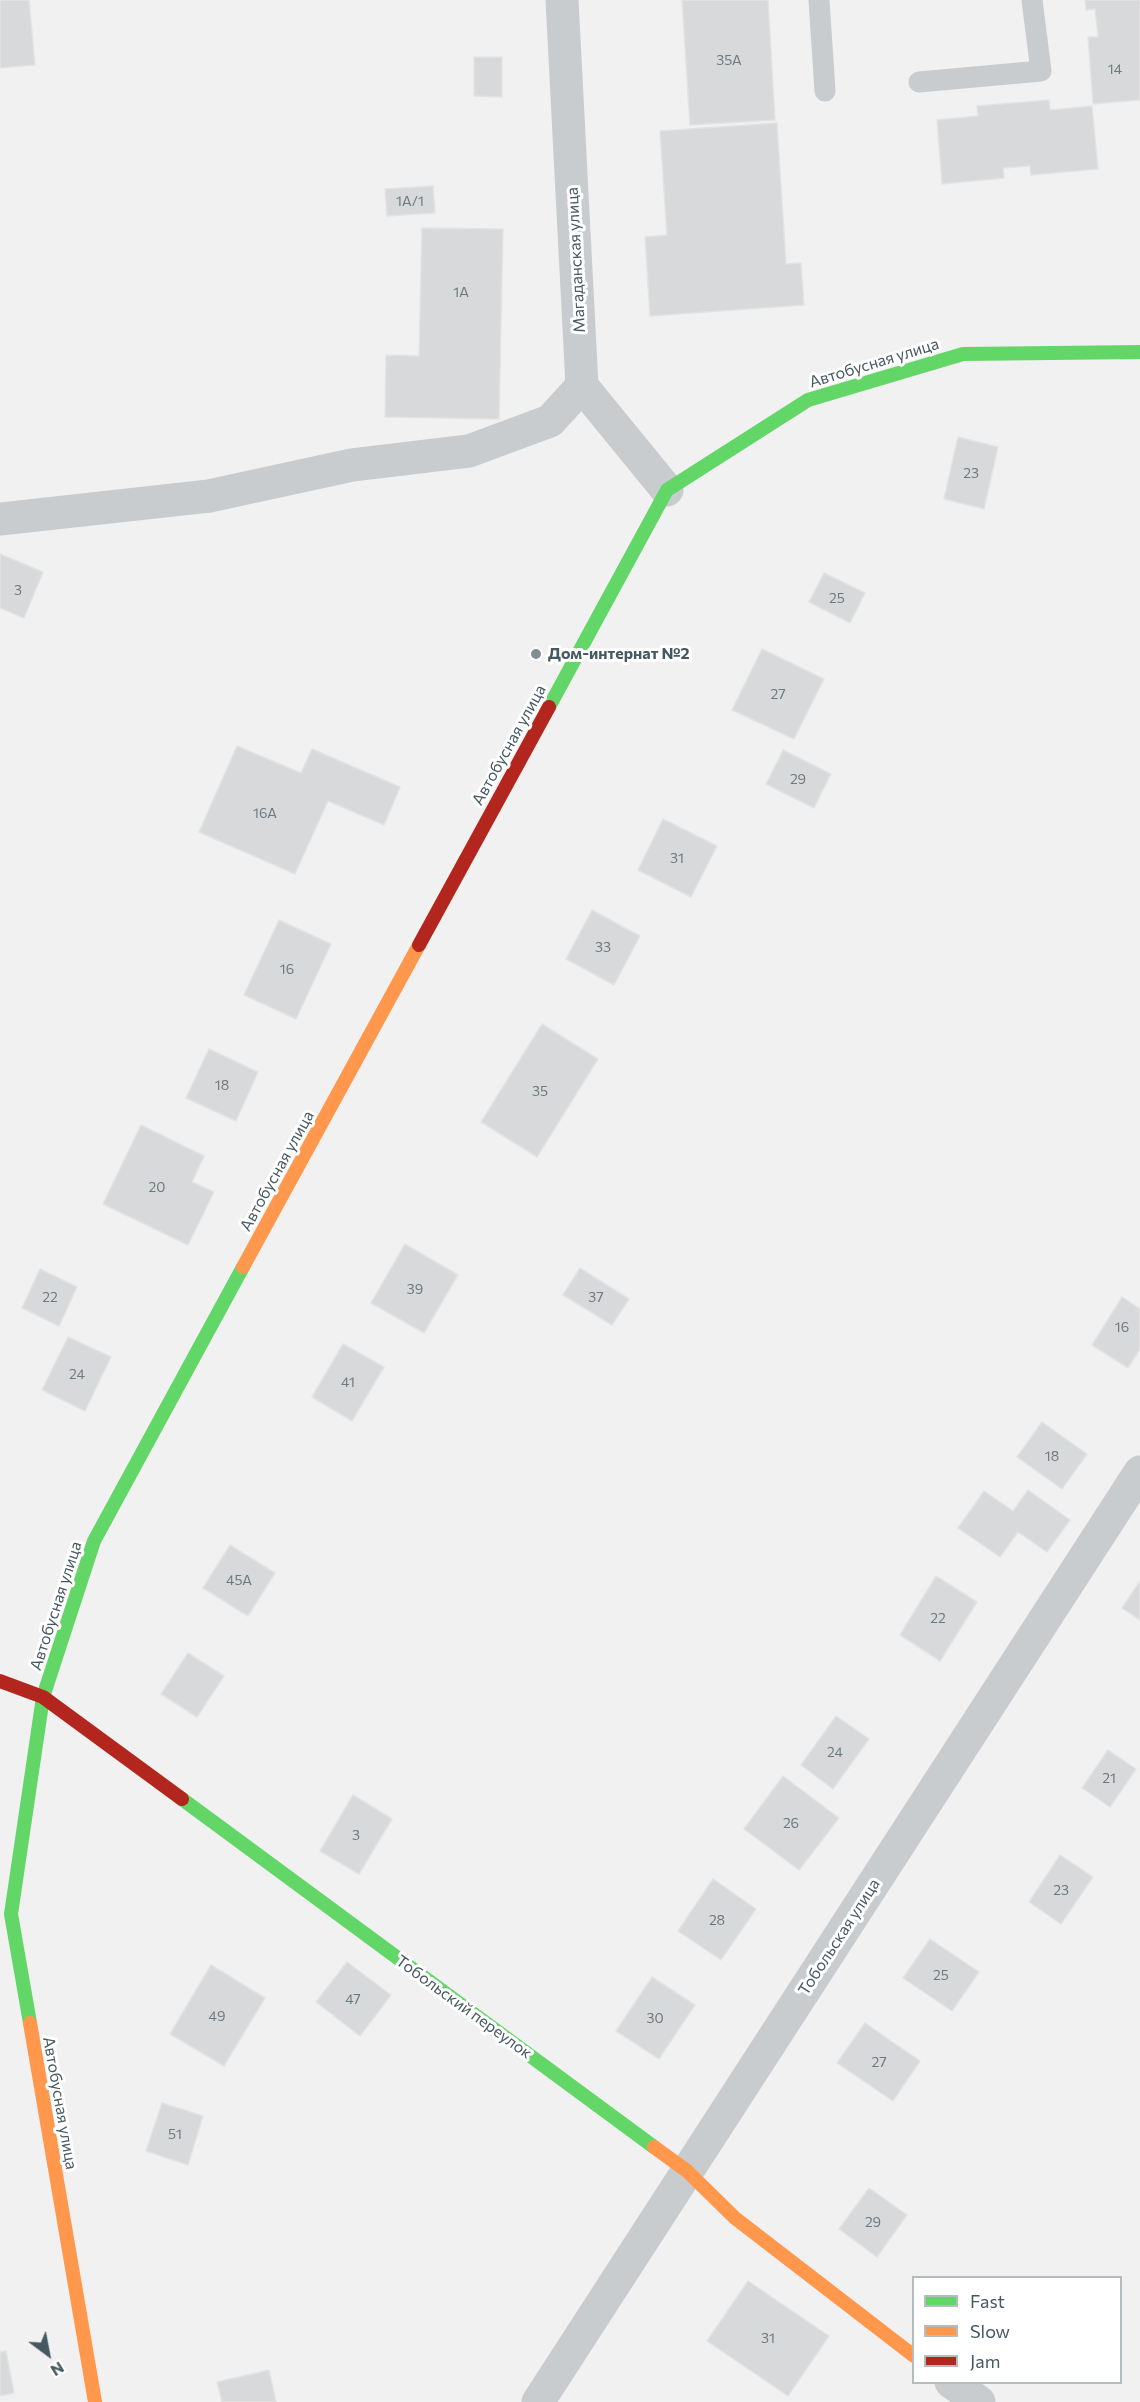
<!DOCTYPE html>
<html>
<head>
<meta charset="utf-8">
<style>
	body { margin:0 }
	#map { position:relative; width:1140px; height:2402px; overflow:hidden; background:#f2f1f1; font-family:Commissioner,sans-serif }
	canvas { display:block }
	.legend { position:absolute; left:912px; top:2276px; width:210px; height:108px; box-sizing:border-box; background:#fff; border:2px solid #b5bcbf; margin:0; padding:8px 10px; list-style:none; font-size:18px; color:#465860 }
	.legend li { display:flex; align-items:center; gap:12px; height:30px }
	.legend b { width:30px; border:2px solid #b5bcbf }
	.north { position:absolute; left:18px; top:2324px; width:60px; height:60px; -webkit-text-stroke:4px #fff; paint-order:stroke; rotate:148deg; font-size:16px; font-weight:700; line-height:24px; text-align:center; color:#465860 }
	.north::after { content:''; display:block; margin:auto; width:21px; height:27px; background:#465860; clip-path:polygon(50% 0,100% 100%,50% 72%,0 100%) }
</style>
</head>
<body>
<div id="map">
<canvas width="1140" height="2402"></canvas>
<ul class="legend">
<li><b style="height:8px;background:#63d668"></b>Fast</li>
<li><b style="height:8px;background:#ff974d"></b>Slow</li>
<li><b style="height:8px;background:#b3261e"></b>Jam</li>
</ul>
<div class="north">N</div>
</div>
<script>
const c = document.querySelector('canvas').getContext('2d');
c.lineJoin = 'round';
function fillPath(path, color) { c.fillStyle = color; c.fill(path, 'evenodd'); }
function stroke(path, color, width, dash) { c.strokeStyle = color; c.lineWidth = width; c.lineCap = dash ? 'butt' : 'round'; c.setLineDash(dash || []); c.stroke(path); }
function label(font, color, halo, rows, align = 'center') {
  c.font = font + ' Commissioner,sans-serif'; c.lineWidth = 6; c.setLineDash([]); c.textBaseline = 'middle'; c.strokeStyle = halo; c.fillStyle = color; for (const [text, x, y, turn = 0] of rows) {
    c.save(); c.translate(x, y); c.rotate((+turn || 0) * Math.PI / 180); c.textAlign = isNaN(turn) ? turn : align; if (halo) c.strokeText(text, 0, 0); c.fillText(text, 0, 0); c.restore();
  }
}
const building = new Path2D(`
	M0,0h29l6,65 -35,3z
	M682,0h86l7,120 -85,5z
	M1085,0h55v100l-47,4 -5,-67h10l-3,-28 -9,1z
	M474,57h28v40l-28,-1z
	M1049,100l1,10 42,-4 6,63 -67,6 -1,-9 -27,2 1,10 -62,6 -5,-64 41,-4 -1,-10z
	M777,123l9,141 15,-1 3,42 -154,11 -5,-79 22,-2 -7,-104z
	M433,186l2,27 -48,3 -2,-27z
	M422,228l81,1 -4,190 -114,-2 1,-62 33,1z
	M958,437l40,10 -14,62 -40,-10z
	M0,554l43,18 -19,46 -24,-10z
	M824,573l41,20 -15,30 -41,-21z
	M762,649l62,30 -30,60 -62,-29z
	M237,746l64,27 11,-24 88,38 -16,38 -56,-24 -33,73 -96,-42z
	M783,750l48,24 -17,34 -48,-24z
	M663,819l54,27 -26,51 -53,-27z
	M592,910l48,26 -26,49 -48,-26z
	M279,920l52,24 -35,75 -52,-24z
	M542,1024l56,35 -61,98 -56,-35z
	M209,1049l49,23 -22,49 -50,-23z
	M141,1125l63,31 -12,26 22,10 -26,53 -85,-41z
	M405,1244l53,31 -34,58 -53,-30z
	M580,1268l49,31 -17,26 -49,-30z
	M40,1269l37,18 -18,39 -37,-18z
	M1122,1297l18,12v40l-12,19 -36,-23z
	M68,1337l43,20 -26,54 -43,-21z
	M343,1344l41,23 -32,54 -40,-24z
	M1042,1422l45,32 -25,35 -45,-32z
	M1028,1490l42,30 -23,32 -29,-20 -18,25 -42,-29 26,-37 29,20z
	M230,1545l45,28 -27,43 -45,-28z
	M936,1576l41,26 -37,59 -40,-26z
	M1140,1581v39l-18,-12z
	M188,1653l36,23 -27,41 -36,-23z
	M836,1716l33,23 -36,50 -32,-24z
	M1108,1750l28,19 -26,38 -28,-19z
	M783,1776l56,42 -40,52 -55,-41z
	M353,1795l39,24 -33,55 -39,-23z
	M1060,1855l33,22 -32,47 -32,-22z
	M713,1879l43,30 -35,51 -43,-29z
	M930,1939l49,33 -27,39 -49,-33z
	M347,1962l44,33 -31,41 -44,-34z
	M211,1965l54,33 -41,68 -54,-32z
	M652,1977l43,28 -36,54 -43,-28z
	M865,2023l55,38 -27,40 -56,-38z
	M162,2103l41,13 -15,49 -42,-14z
	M869,2188l38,27 -30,42 -38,-28z
	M748,2281l81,55 -41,60 -81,-55z
	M6,2351l8,42 -14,3v-44z
	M269,2370l7,32h-54l-5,-20z`);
const lane = new Path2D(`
	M819,0l6,91
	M919,82l122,-11 -9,-71`);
const street = new Path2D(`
	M562,0l20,386 85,104
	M0,519l209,-23 143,-31 117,-14 81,-30 32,-35
	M951,2382l28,20
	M538,2402l602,-930`);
const fast = new Path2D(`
	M549,707l118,-217 141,-90 155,-46 177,-2
	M182,1799l472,348
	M30,2023l-19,-109 32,-217 51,-156 149,-274`);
const slow = new Path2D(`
	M243,1267l176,-322
	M30,2023l65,379
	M654,2147l33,24 48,47 179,138`);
const jam = new Path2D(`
	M419,945l130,-238
	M0,1681l43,16 139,102`);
const markers = [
	[536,654,6,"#828e93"]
];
const numberNames = [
	["35А",729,60],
	["14",1115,69],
	["1А/1",410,201],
	["1А",461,292],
	["23",971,473],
	["3",18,590],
	["25",837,598],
	["27",778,694],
	["29",798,779],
	["16А",265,813],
	["31",677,858],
	["33",603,947],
	["16",287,969],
	["18",222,1085],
	["35",540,1091],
	["20",157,1187],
	["39",415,1289],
	["22",50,1297],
	["37",596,1297],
	["16",1122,1327],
	["24",77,1374],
	["41",348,1382],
	["18",1052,1456],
	["45А",239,1580],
	["22",938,1618],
	["24",835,1752],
	["21",1109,1778],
	["26",791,1823],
	["3",356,1835],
	["23",1061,1890],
	["28",717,1920],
	["25",941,1975],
	["47",353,1999],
	["49",217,2016],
	["30",655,2018],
	["27",879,2062],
	["51",175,2134],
	["29",873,2222],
	["31",768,2338]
];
const streetNames = [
	["Магаданская улица",576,260,-93],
	["Автобусная улица",874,363,-17],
	["Автобусная улица",509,745,-61],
	["Автобусная улица",277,1171,-61],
	["Автобусная улица",56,1606,-72],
	["Тобольская улица",839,1937,-57],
	["Тобольский переулок",464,2007,36],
	["Автобусная улица",60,2103,80]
];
const poiNames = [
	["Дом-интернат №2",548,654]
];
fillPath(building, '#d8d9da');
stroke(building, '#e3e3e4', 1.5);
stroke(lane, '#c8ccce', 21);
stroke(street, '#c8ccce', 33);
stroke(fast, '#63d668', 14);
stroke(slow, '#ff974d', 14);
stroke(jam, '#b3261e', 14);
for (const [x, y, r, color] of markers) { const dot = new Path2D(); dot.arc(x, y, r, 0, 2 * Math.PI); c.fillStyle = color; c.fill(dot); stroke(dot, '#fff', 2); }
label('14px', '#6c7a80', null, numberNames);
label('16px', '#465860', '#fff', streetNames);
label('bold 16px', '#465860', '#fff', poiNames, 'left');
</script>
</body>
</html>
